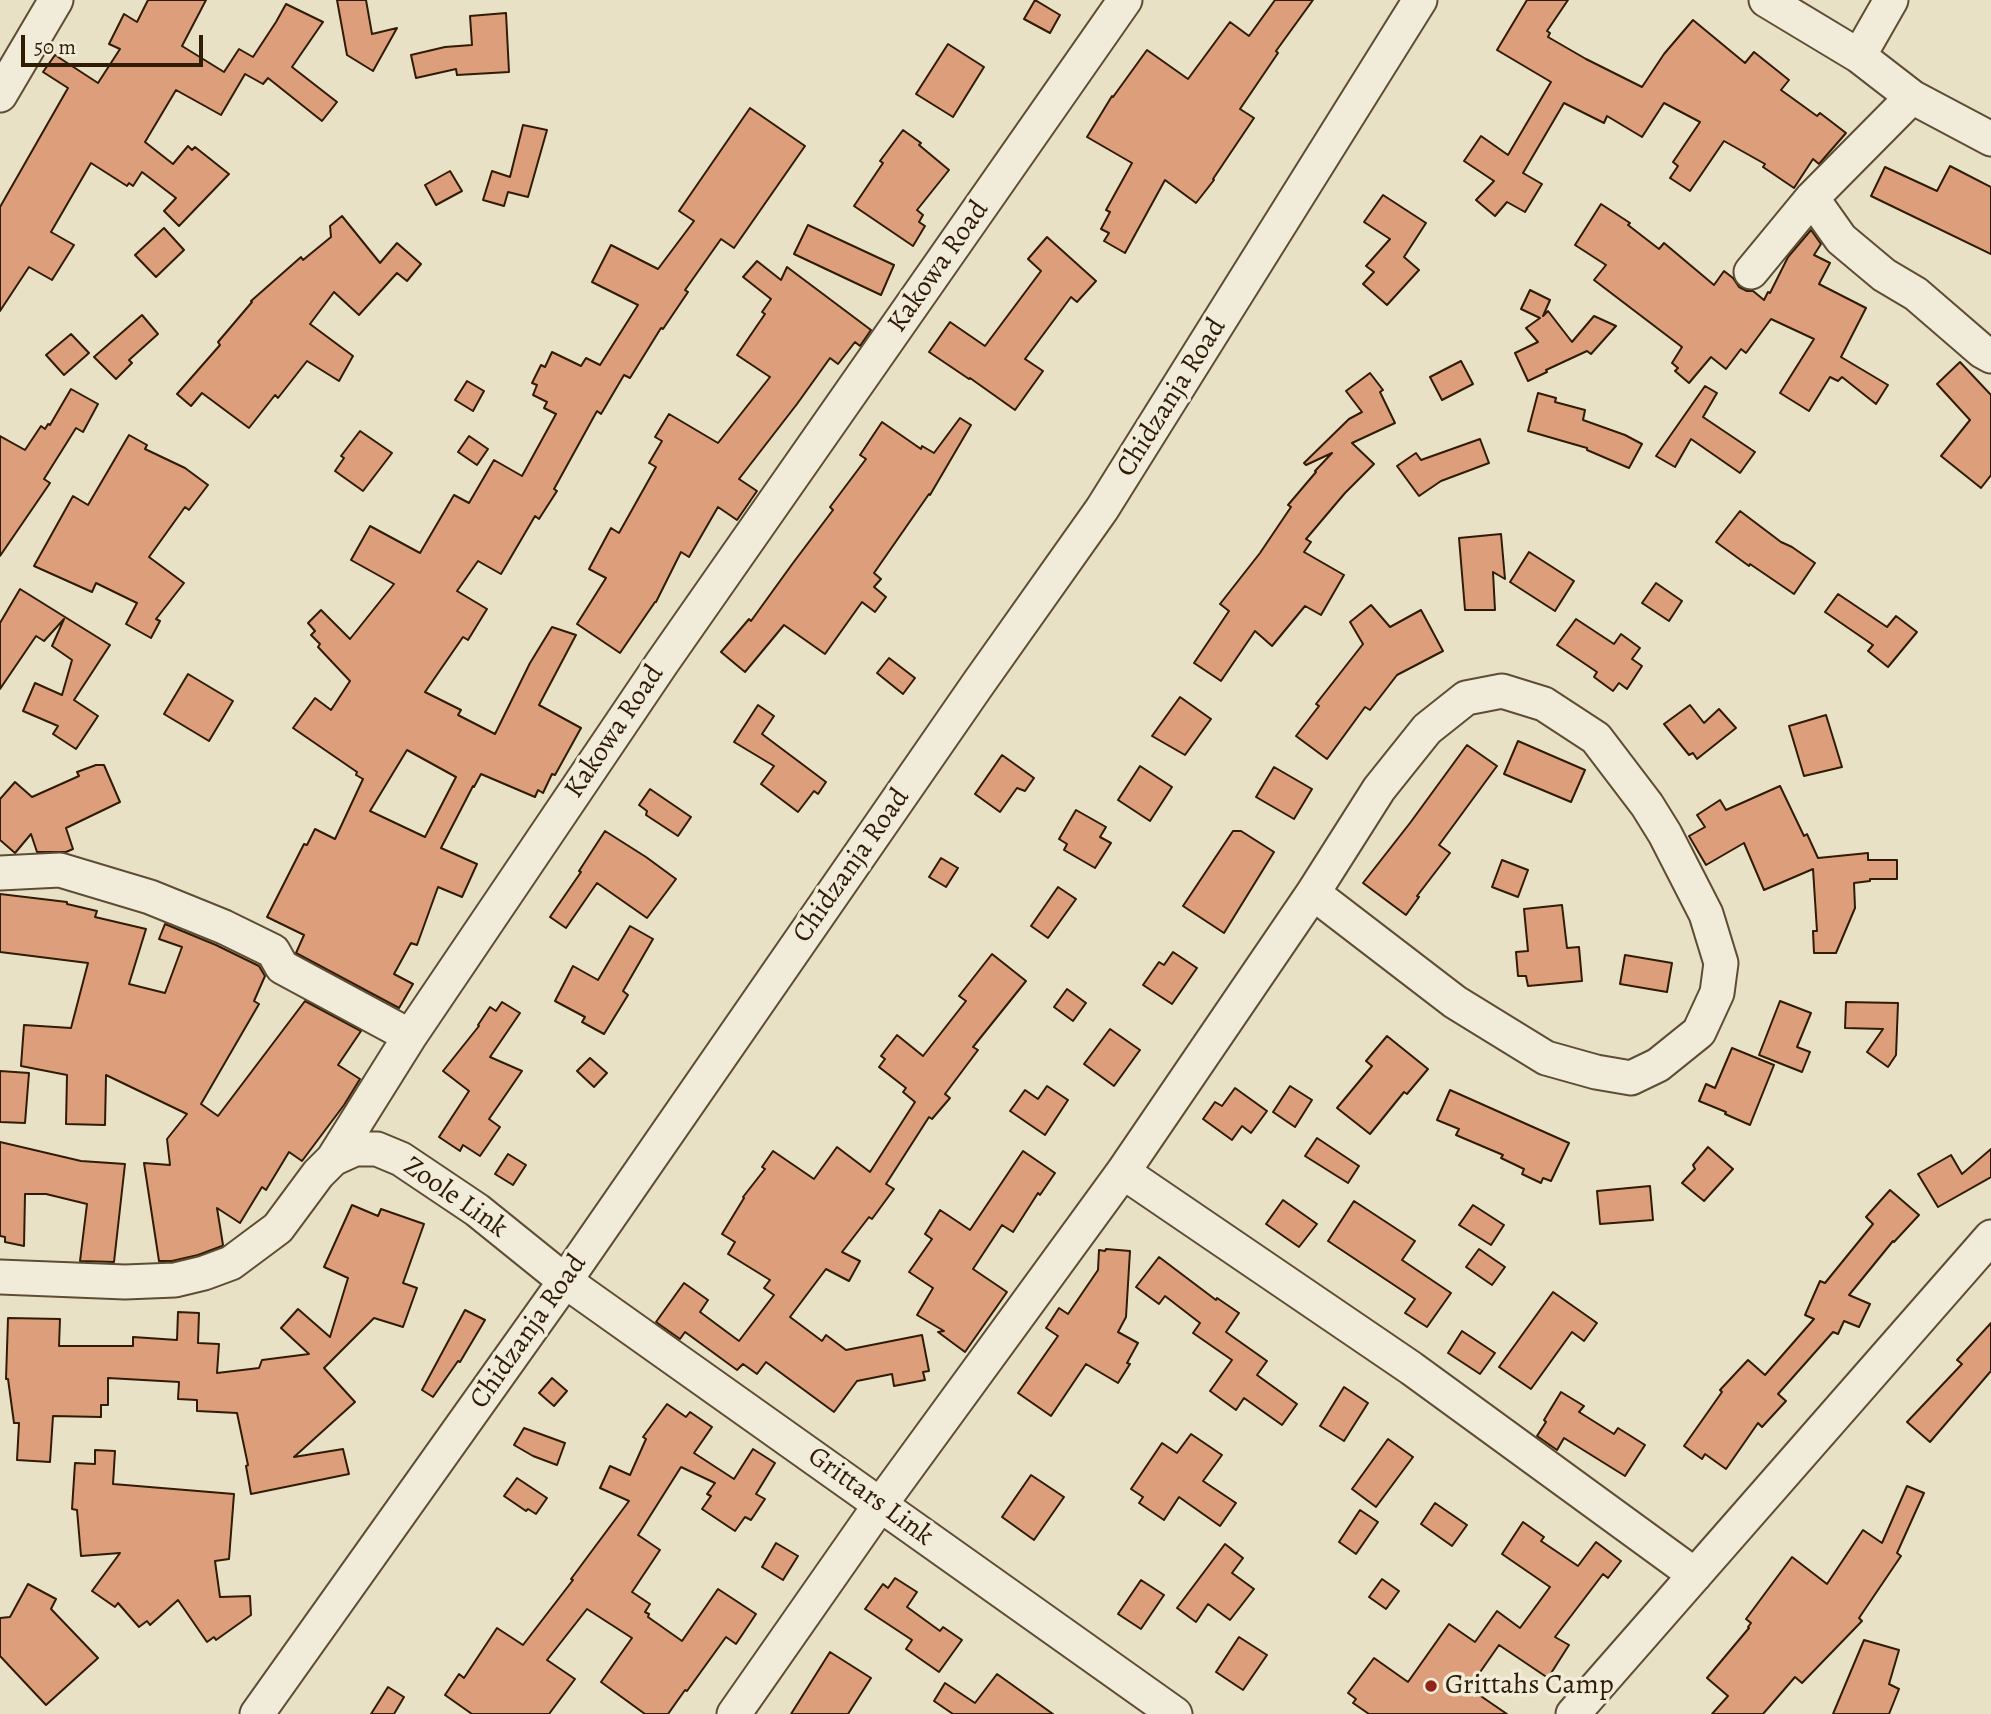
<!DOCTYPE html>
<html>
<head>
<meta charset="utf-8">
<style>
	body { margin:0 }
	#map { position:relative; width:1991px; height:1714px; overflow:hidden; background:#e9e1c5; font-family:Alegreya,serif }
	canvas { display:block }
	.scale { position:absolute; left:21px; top:35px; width:182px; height:32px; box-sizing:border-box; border:4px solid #301b04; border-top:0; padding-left:9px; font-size:21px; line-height:24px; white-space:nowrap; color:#301b04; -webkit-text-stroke:5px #f1ecd9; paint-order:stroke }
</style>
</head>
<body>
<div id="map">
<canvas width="1991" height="1714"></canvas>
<div class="scale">50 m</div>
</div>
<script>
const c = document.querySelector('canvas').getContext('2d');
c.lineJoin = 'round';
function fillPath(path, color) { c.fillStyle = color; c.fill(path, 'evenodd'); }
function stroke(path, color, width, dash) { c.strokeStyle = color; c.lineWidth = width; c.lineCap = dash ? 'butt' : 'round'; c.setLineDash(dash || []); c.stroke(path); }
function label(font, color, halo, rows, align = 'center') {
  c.font = font + ' Alegreya,serif'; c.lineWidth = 7; c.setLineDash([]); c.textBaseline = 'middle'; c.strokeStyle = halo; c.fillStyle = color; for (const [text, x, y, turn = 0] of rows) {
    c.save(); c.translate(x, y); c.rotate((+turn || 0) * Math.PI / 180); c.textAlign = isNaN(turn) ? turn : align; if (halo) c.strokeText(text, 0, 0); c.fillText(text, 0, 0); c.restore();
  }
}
const building = new Path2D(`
	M148,0h58l-24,46 42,26 15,-23 14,8 23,-35 10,-18 37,18 -31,45 45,35 -15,19 -54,-43 -5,6 -18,-10 -24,41 -45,-25 -31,52 28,22 15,-18 4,4 3,-3 34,27 -50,52 -15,-15 12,-13 -34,-26 -9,14 -4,-3 -2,3 -36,-23 -40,69 23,13 -22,35 -23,-13 -29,44v-104l68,-119 -25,-16 12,-17 43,28 22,-34 -11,-5 15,-30 13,8z
	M337,0h29l6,34 25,-6 -24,43 -26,-16z
	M1035,0l25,15 -10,18 -26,-14z
	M1275,0h38l-37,51 2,2 -38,56 14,9 -41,61 1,1 -18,23 -31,-23 -40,73 -21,-12 5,-8 -8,-4 9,-17 -4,-2 26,-47 -45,-26 25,-41 1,1 34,-47 41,29 42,-57 19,14z
	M1527,0h41l-21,31 3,2 -2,4 38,22 56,28 22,-33 29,-34 52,43 9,-11 35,28 -8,10 36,26 3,-3 26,20 -27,31 -6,-5 -19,29 -31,-21 2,-3 -41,-23 -34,50 -20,-13 8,-12 -5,-4 27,-40 -36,-19 -22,34 -35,-21 -3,7 -40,-20 -41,70 19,11 -17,28 -18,-10 -12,14 -19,-16 18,-19 -30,-20 17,-25 27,19 43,-73 -54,-32z
	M506,13l3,59 -52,3 -1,-6 -40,9 -5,-23 34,-8 27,-2 -2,-29z
	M948,44l36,23 -31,50 -37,-23z
	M750,108l55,38 -71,102 -13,-9 -36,51 3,2 -25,37 -2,-1 -31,50 -6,-3 -23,39 -4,-3 -43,78 3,2 -18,28 -4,-3 -34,58 -23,-13 -21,30 30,18 -19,31 -5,-3 -38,55 36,18 -3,5 37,19 35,-71 22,-36 24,8 -37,70 42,23 -26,47 -3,-1 -9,19 -5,-3 -3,7 -54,-23 -7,13 -1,-1 -32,62 36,16 -15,33 -24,-10 -21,58 -6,-2 -17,31 19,10 -14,24 -103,-55 8,-18 -37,-18 37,-73 3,1 8,-16 20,10 28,-60 -7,-4 1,-3 -64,-44 22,-30 16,12 19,-29 -32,-34 2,-3 -9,-9 4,-4 -7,-8 13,-13 29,29 44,-55 -43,-24 19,-34 50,27 34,-58 15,8 25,-43 28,16 34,-62 -12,-6 3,-6 -14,-7 4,-10 -5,-2 9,-18 4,2 7,-15 29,14 5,-8 14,7 38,-60 -46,-23 19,-37 47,24 36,-48 -15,-10zM407,750l49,27 -31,60 -55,-26z
	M523,125l24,5 -19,67 -20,-5 -4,14 -21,-6 9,-29 18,6z
	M903,130l18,13 -2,2 30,25 -32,40 6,5 -4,7 6,4 -12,20 -59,-40 29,-43 -3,-2z
	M1950,166l41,21v67l-120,-58 14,-29 52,24z
	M450,171l12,20 -26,14 -11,-20z
	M1383,195l43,28 -22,34 15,13 -32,35 -24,-21 11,-12 -8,-6 24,-27 -26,-17z
	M1601,204l29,19 -2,2 31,24 5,-6 50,42 10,-14 9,7 6,9 8,4h6l11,9 4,-8 2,1 18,-36 23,-27 10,14 -7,11 16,8 -11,21 47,24 -25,49 47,28 -12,19 -34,-27 -4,4 -8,-4 -21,34 -29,-18 34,-54 -43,-20 -25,34 -5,-4 -15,20 -15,-12 -22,26 -14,-12 3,-3 -6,-5 10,-16 -88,-67 12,-15 -31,-20z
	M342,216l38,47 17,-20 24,21 -14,17 -10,-8 -38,42 -25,-23 -24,32 43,32 -14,25 -32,-20 -29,37 -3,-3 -26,33 -47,-35 -11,13 -14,-12 43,-49 -2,-3 34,-40 -1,-1 50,-44 2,3 28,-23 -1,-11z
	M808,225l86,40 -13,30 -87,-41z
	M164,228l20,22 -28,27 -21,-22z
	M1047,237l49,44 -19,21 -6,-5 -46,62 18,12 -28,39 -45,-32 -1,1 -40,-27 21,-30 35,24 56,-75 -13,-12z
	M757,261l24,19 6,-13 84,63 -11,16 -5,-4 -17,22 -8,-6 -33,46 -58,75 18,12 -20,29 -19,-13 -29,50 -8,-5 -25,50h-1l-35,51 -43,-29 29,-46 -17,-9 22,-41 8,5 37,-66 -7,-4 13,-22 -7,-4 14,-23 49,29 52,-66 -33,-22 28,-41 -3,-2 9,-13 -28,-22z
	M1530,290l20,10 -7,16 5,-5 24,31 22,-26 22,10 -25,28 -4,-3 -41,19 1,2 -19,9 -13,-28 23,-11 -12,-14 14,-10 -19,-9z
	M142,315l16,19 -29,26 3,3 -16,16 -22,-22z
	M71,334l18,19 -25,22 -18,-20z
	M1461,361l12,23 -31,16 -12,-23z
	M1960,362l31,33v80l-10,13 -40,-32 29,-36 -33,-36z
	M1370,373l13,17 -3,2 15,31 -43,20 22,21 -29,29 -39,46 5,3 -7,10 40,23 -23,40 -16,-9 -33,40 -17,-15 -34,50 -27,-18 35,-52 -9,-7 40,-51 31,-46 -3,-2 28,-33 -1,-1 17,-18 -26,12 -2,-2 45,-44 13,-7 -16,-21z
	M467,381l17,10 -11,20 -18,-11z
	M1705,386l12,7 -14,24 52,35 -15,21 -49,-34 -16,28 -19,-11z
	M71,389l27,15 -15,28 -7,-4 -32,51 6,4 -50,73v-120l25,14 16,-24 4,3 3,-5 2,1z
	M1538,393l18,5 -1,4 30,8 -2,10 42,15 17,9 -13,24 -42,-18v-2l-59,-17z
	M960,418l11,7 -41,70 -1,-1 -55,79 7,6 -7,8 12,10 -11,15 -13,-10 -37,52 -41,-29 -39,47 -24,-20 28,-33 2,2 42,-58 40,-53 -3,-3 36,-48 -6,-4 22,-33 39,27 1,-3 12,7z
	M360,431l32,22 -29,38 -28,-20 9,-13 -3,-2z
	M129,435l18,10 -2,4 40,19 23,17 -19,25 -4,-3 -36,50 35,26 -28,36 4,2 -9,17 -25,-14 11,-21 -41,-20 -4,9 -58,-26 39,-70 15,9z
	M469,436l19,13 -11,16 -19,-13z
	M1480,439l9,24 -48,18 -22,15 -22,-30 19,-13 5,7z
	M1740,511l41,31 11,5 23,16 -21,31 -44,-30 -1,2 -33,-24z
	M1501,534l4,45 -12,-7 2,38h-30l-6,-72z
	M1529,552l45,29 -19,30 -45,-29z
	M1656,583l26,18 -13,20 -27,-18z
	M20,589l90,56 -36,55 24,16 -22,33 -23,-15 5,-8 -35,-15 12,-28 27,12 10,-35 -20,-14 12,-27 -20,22 -8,-5 -36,53v-66z
	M1838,594l49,33 9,-11 21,16 -29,35 -20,-16 5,-6 -48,-33z
	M1371,605l19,22 31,-17 22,41 -46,24 -27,35 -5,-3 -38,52 -31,-23 23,-30 -3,-2 47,-60 -13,-22z
	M1576,619l38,25 7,-10 19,14 -8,11 10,7 -15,23 -8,-6 -6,8 -19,-14 3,-5 -40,-27z
	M889,658l26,20 -12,16 -26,-21z
	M188,674l45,27 -24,40 -45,-27z
	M1180,697l31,22 -26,36 -33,-19z
	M758,705l16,11 -12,18 64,48 -8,12 -4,-3 -16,21 -37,-28 13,-18 -40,-24z
	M1690,705l14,18 15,-14 17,19 -39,31 -4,-6 -4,2 -25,-31z
	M1826,715l16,52 -38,9 -15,-50z
	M1518,741l67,29 -14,32 -67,-28z
	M1467,745l30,21 -58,79 11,8 -33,43 2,1 -13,18 -43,-32 47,-60z
	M1002,755l32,23 -9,13 -8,-3 -17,24 -25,-18z
	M96,765h8l16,37 -54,26 7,21 -7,3h-29l-6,-18 -16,19 -15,-13v-41l15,-17 17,15 47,-21 -2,-4z
	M1140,766l32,21 -22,34 -32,-21z
	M1274,767l38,22 -18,30 -38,-22z
	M1780,786l24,50 3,-2 11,24 50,-5v7h29v19h-27v2l-16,2 1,25 -19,45h-22l-1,-22h4l-4,-62 -49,21 -20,-47 -38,22 -17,-29 16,-9 -8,-12 23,-15 6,10z
	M650,789l41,28 -13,19 -32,-21 1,-4 -8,-6z
	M1076,810l30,17 -6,10 11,6 -16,25 -31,-18 3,-6 -8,-5z
	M605,831l41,26 30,22 -29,39 -50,-35 -31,45 -16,-11 31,-45 -2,-1z
	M1233,831h8l33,21 -50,81 -41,-27z
	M941,858l17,10 -12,19 -17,-10z
	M1502,860l26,10 -10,27 -26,-10z
	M1058,887l18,12 -28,39 -17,-12z
	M0,894l67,8v2l30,7 -2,6 51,12 -17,55 36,9 17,-46 -23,-8 6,-15 51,21 43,21 6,10 -11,25 5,3 -58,100 17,12 87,-115 56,30 -23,34 22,14 -16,26 -42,56 -13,-9 -23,38 -4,-3 -22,36 -23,-15 6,37 -1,1 -24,9 -26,6h-13l-15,-98 26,2 -3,-26 20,-25 -81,-39 -1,50 -39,-1 1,-49 -46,-9 3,-41 47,3 17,-65 -88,-11z
	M1562,905l5,43 12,-1 3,34 -54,5 -2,-10h-8l-2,-24 12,-1 -4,-42z
	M630,926l23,13 -30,52 5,4 -24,39 -22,-12 3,-5 -30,-16 18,-35 25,14z
	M1173,952l24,16 -25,36 -29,-19 16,-23 5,3z
	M992,954l34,27 -53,66 5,3 -33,44 5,4 -18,21 -3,-2 -43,67 8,5 -22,30 -3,-2 -27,35 18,9 -11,20 -23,-12 -36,48 32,24 4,-6 20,15 76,-15 7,36 -6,1 2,8 -31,6 -2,-12 -35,7 -23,31 -68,-50 -9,12 -14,-10 -6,6 -52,-38 -5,7 -24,-17 28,-39 24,17 -8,12 39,29 35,-46 -10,-7 6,-8 -42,-26 7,-12 -13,-8 22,-36 -1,-1 22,-28 -3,-2 11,-16 41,28 23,-32 33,25 45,-70 -12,-10 3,-4 -27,-21 6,-8 -4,-3 16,-21 26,21 43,-55 -7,-5z
	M1625,955l47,8 -5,29 -47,-8z
	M1067,989l19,14 -13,18 -19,-14z
	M1780,1001l31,12 -14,34 13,5 -8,20 -43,-17z
	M502,1002l18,11 -30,44 32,14 -33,48 11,8 -20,29 -17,-11 -3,6 -21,-14 30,-46 -26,-20 36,-45 -1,-1 12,-18 6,4z
	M1846,1002l52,1 -2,52 -8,12 -21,-15 16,-23 -38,-1z
	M1110,1029l30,21 -26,36 -30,-22z
	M1387,1036l41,33 -21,25 -3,-2 -34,42 -33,-26 35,-42 -6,-5z
	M1732,1048l42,17 -24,60 -25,-11 1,-2 -27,-11 7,-17 9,4z
	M590,1058l17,15 -13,14 -17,-16z
	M0,1071l29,2 -4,50 -25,-1z
	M1047,1086l21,14 -23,35 -35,-24 15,-21 13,9z
	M1290,1086l22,14 -17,27 -22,-15z
	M1235,1088l32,23 -16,22 -9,-7 -10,14 -29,-21 12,-17 7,4z
	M1450,1090l119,53 -18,38 -8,-3 -2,5 -19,-9 2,-5 -23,-11 2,-3 -47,-20 3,-6 -22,-9z
	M1317,1138l42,28 -11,17 -43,-27z
	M0,1142l81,19 44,3 -11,98 -34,-1 7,-57 -41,-10h-21l-1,52 -19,-4v-5l-5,-1z
	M1708,1147l25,22 -29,32 -22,-18 13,-14 -2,-4z
	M1991,1149v28l-53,30 -20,-33 33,-19 11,19z
	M1023,1151l32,22 -15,22 -2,-2 -25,39 -11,-7 -29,44 34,23 -42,60 -27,-20 6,-1 -27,-16 16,-27 -24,-16 23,-33 -7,-5 15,-24 30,20z
	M508,1154l18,11 -13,20 -18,-11z
	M1650,1186l3,34 -53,4 -3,-33z
	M1890,1190l29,25 -25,27 -1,-1 -44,54 21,9 -11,23 -15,-6 -6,13 -5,-2 -55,62 8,7 -24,26 -4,-4 -32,46 -21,-15 -3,5 -18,-13 38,-54 -2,-2 28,-30 17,15 49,-56 -9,-4 15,-34 5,2 48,-59 -7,-7z
	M1283,1200l34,24 -18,23 -33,-23z
	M1354,1201l61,40 -13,19 49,33 -24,34 -22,-14 10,-14 -87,-58z
	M352,1205l26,11 3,-7 43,15 -21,59 14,5 -14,39 -29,-9 -50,50 31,34 -61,55 49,-8 6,25 -98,20 -5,-28 2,-1 -11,-52 -40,-2v-11l-19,-1 1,-17 -71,-4v27h-7v12l-48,-1 -3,46 -33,-2 2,-37h-5l-6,-44h-2l2,-61 52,1 -1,27h74v-9l44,3 1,-28 21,1 -1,30 21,1 -2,29 42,-5 3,-8 47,-6 -28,-26 17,-19 32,28 18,-59 -24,-11z
	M1473,1205l31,20 -13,20 -32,-20z
	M1106,1249l24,2 -4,66 -8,15 20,11 -11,20 3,1 -12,19 -32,-19 -35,52 -33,-23 40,-57 -12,-8 13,-20 9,6 30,-44 1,-20 6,1z
	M1479,1249l26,18 -13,18 -26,-18z
	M1159,1257l57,43 1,-2 22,15 -13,19 41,29 -10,14 40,29 -15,21 -38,-27 -8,12 -26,-19 22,-31 -39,-27 7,-10 -35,-27 -6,8 -23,-17z
	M1553,1292l44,31 -13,18 -12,-9 -41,57 -32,-22z
	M465,1310l20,10 -25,42 -2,-1 -25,36 -11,-7z
	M1991,1323v48l-61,71 -23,-20 55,-58 -5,-4z
	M1462,1331l33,22 -15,21 -32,-21z
	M552,1378l15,13 -13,15 -15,-13z
	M1344,1387l24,16 -24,38 -24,-15z
	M1561,1392l23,14 -5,6 35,22 4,-6 27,17 -20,31 -61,-38 -7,12 -20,-14 9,-14 -2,-2z
	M667,1404l19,13 4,-5 22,15 -18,26 40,26 19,-30 22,14 -19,31 9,5 -14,21 -6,-3 -10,14 -33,-22 9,-13 -4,-2 8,-11 -34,-16 -43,68 22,15 -28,42 18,12 -5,8 4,2 -1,3 34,24 36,-52 38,25 -20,30 -10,-7 -39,54 -2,-1 -17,24h-23l-44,-32 31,-44 -45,-29 -40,51 28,19 -26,35h-77l-27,-19 14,-21 5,4 33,-50 26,17 50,-65 -2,-1 58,-78 -29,-13 10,-22 20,9 16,-36 -3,-2z
	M524,1428l41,15 -8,22 -24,-9 -19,-11z
	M1191,1434l31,21 -19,26 33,22 -16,23 -41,-29 -15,23 -25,-17 4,-6 -12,-8 31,-46 15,10z
	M1388,1439l25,18 -37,50 -24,-18z
	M95,1450l20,1 -2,33 121,10 -5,65 -14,2 5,36 30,-1 1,19 -35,25 -2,-3 -7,5 -29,-42 -28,25 -3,-4 -8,6 -21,-24 -3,4 -23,-16 28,-38 -39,3 -4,-46 -5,-1 3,-46 20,1z
	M1031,1475l33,22 -30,43 -32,-23z
	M517,1478l30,20 -11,16 -8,-5 -2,2 -22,-15z
	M1907,1486l17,7 -27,60 4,3 -42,62 3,3 -60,62 -7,-6 -32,37h-51l16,-18 -21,-18 42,-50 -1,-1 3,-4 -5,-4 46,-62 35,27 36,-54 19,13z
	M1435,1503l32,22 -15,21 -31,-22z
	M1360,1510l18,12 -22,32 -17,-12z
	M1523,1522l21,15 -3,4 37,25 18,-24 25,19 -13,17 -5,-4 -48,63 14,8 -21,33 -49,-33 -30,43 38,26h-138l-16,-11 3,-4 -8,-6 26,-35 34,24 41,-58 26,18 22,-31 23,17 30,-41 -48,-33z
	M776,1543l22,13 -15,24 -21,-13z
	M1225,1544l18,14 -11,15 22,16 -24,31 -22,-16 -12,18 -19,-14z
	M895,1578l22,14 -10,15 33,24 3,-4 19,13 -23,32 -33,-23 6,-9 -47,-31 18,-25 5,4z
	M1382,1579l17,12 -13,18 -17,-12z
	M1141,1580l23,15 -23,34 -23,-15z
	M28,1584l28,15 -5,10 47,49 -52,47 -46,-49v-38l10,-1z
	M1239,1637l28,18 -24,35 -27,-18z
	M1864,1640l35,10 -10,34 10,5 -10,25h-56z
	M830,1652l41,26 -23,36h-57z
	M997,1674l56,40h-100l-19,-13 11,-18 30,20z
	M388,1687l16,10 -10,17h-23z`);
const minor = new Path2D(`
	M1766,0l93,56 53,41 79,42
	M1859,56l32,-56
	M0,95l56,-95
	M1812,198l29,41 43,36 32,19 66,57 9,5
	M1751,272l61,-74 100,-101
	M0,873l60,-3 90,27 74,30 49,24 9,16 128,69
	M333,1159l22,-10h22l24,10 76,51 88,71 610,433
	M1123,1172l288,196 284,207
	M0,1277l125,5 50,-2 29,-7 27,-10 47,-35 40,-54 15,-15 77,-123 252,-373 463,-663
	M257,1714l308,-433 413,-597 124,-175 318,-509
	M734,1714l146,-209 243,-333 190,-279 66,-104 48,-60 39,-31 36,-7 42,13 52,34 51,67 18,29 41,80 15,49 -4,30 -18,39 -41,33 -27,13 -35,-6 -50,-14 -91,-56 -142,-109
	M1573,1714l418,-477`);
const markers = [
	[1431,1686,7,"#8f2418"]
];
const streetNames = [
	["Kakowa Road",939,267,-55],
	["Chidzanja Road",1172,398,-58],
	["Kakowa Road",615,732,-56],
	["Chidzanja Road",852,866,-55],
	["Zoole Link",455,1198,35],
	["Chidzanja Road",529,1332,-55],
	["Grittars Link",870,1497,36]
];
const poiNames = [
	["Grittahs Camp",1445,1686]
];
fillPath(building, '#dd9f7b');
stroke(building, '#301b04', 2);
stroke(minor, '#5e4c34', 37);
stroke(minor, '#f1ecd9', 33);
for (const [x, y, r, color] of markers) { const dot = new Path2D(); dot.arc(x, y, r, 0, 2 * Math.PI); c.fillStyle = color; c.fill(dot); stroke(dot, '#f1ecd9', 2.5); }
label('28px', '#301b04', '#f1ecd9', streetNames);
label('28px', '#301b04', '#f1ecd9', poiNames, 'left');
</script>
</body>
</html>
